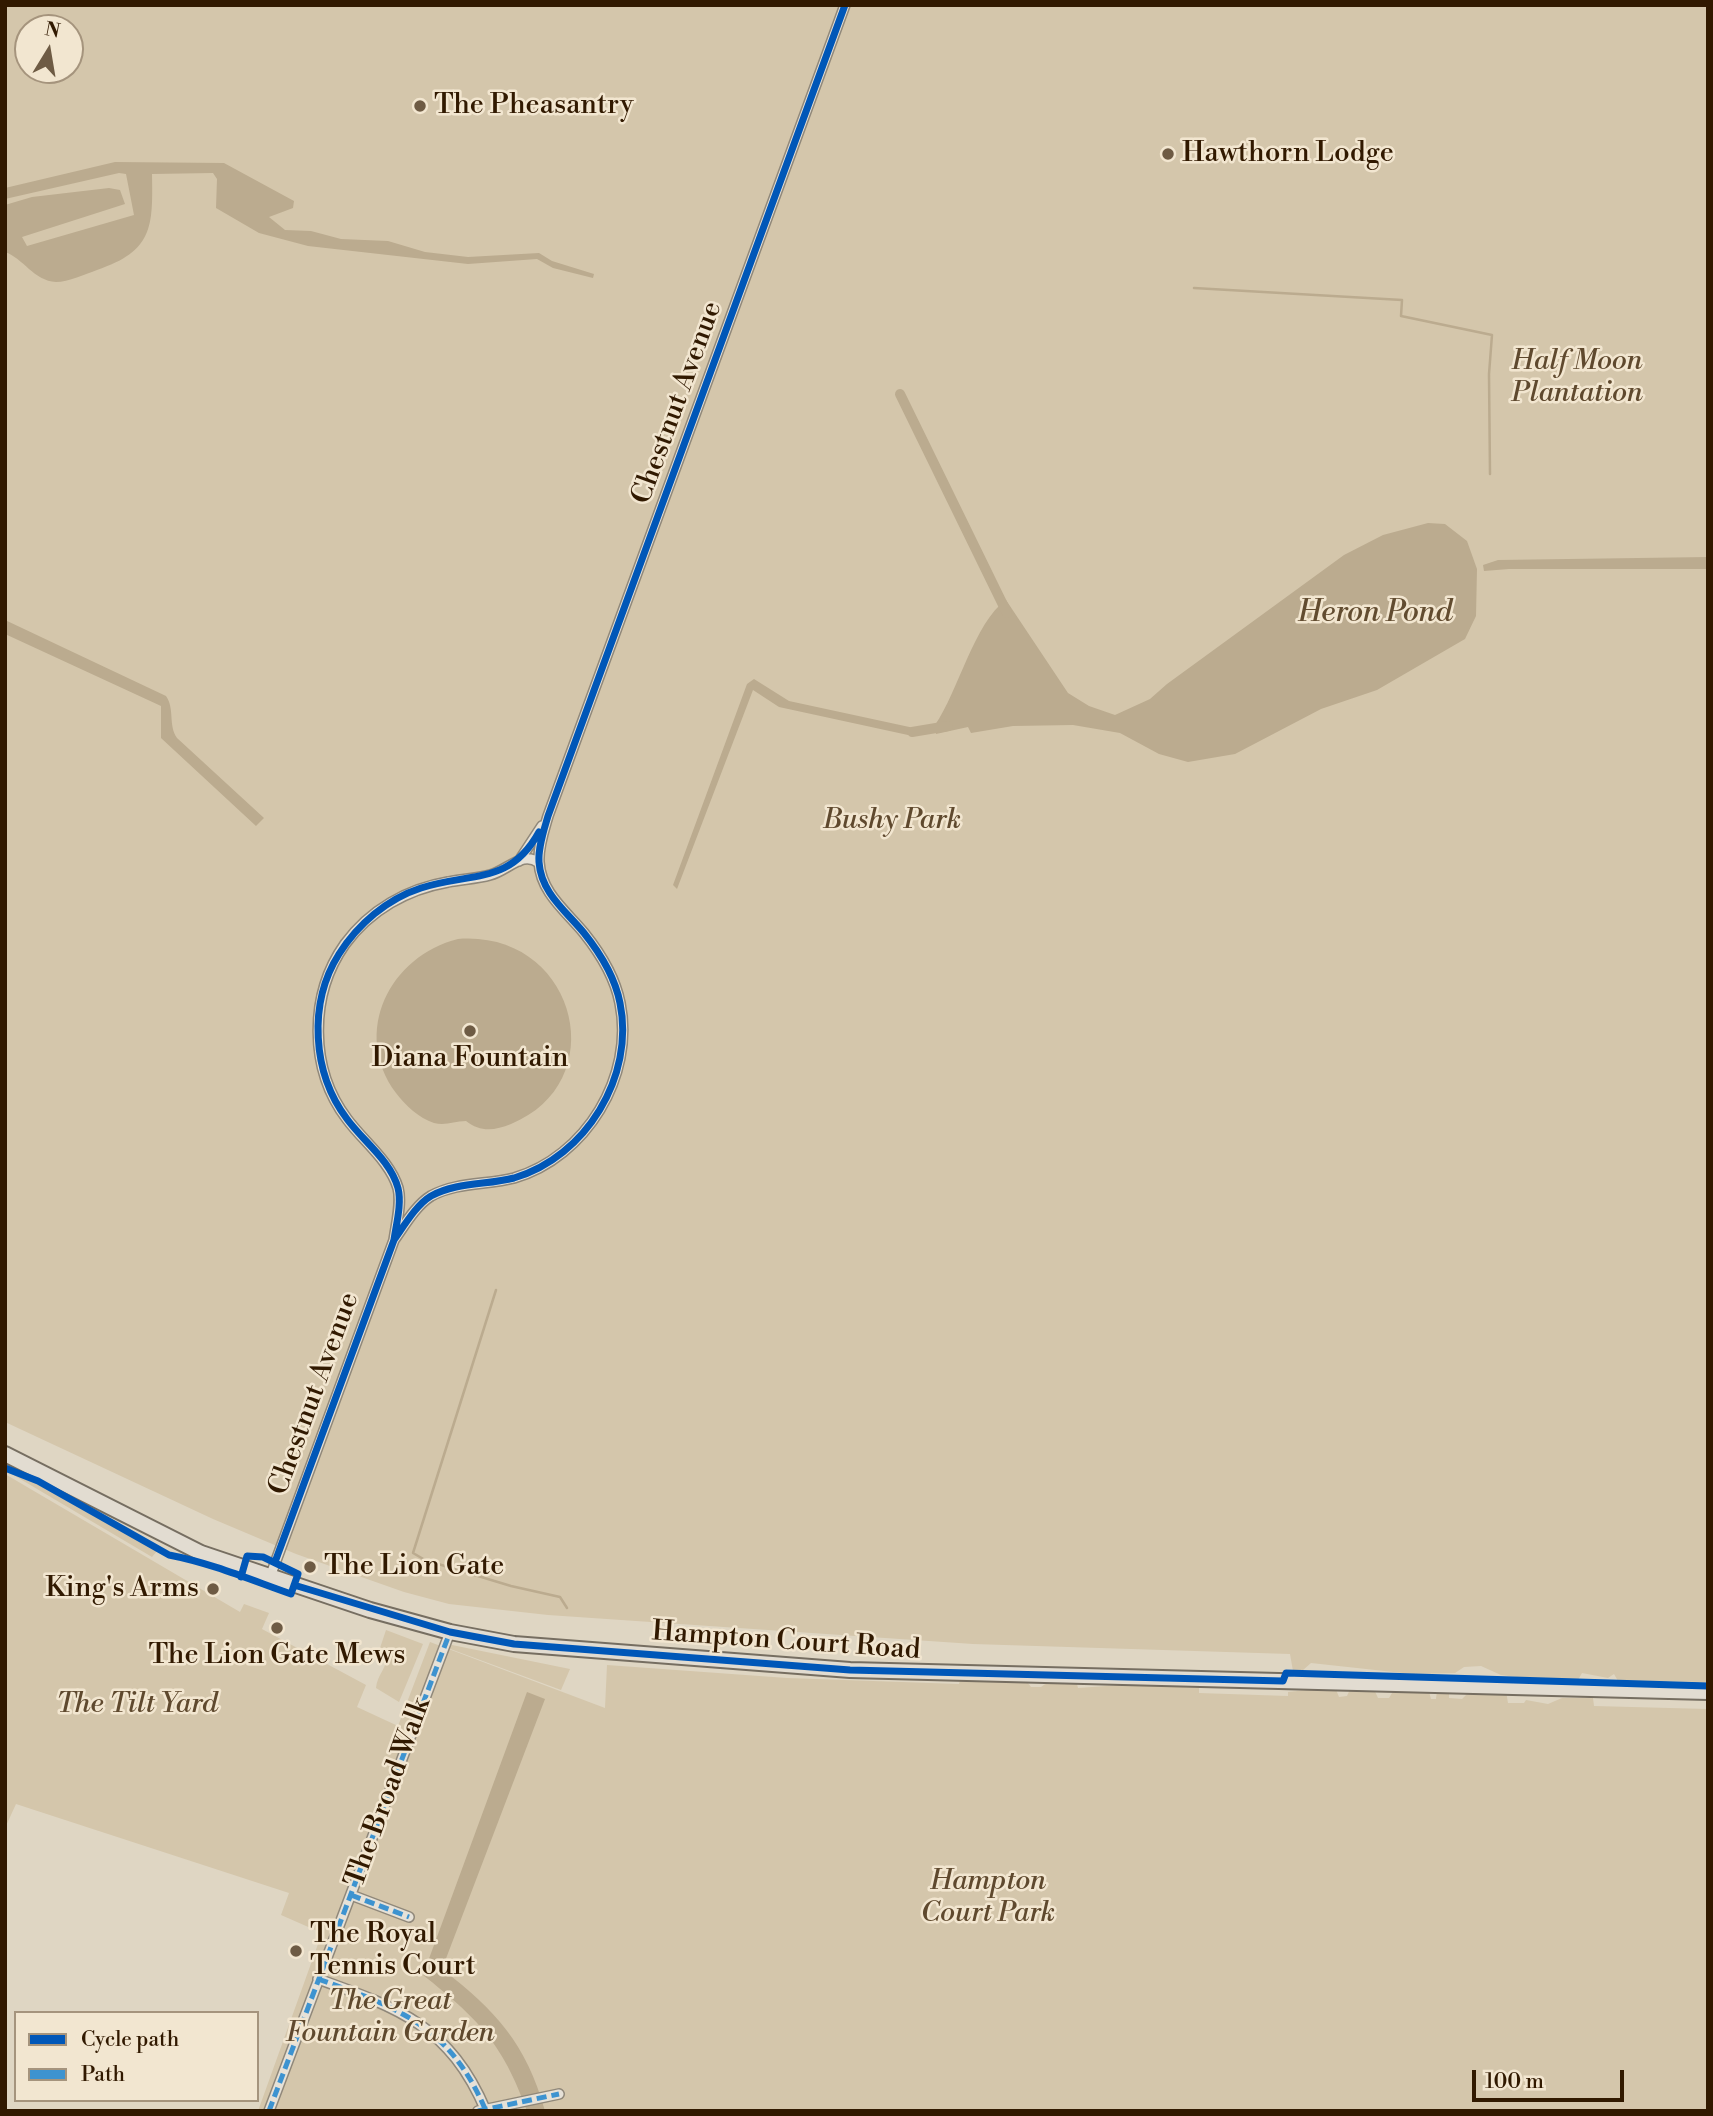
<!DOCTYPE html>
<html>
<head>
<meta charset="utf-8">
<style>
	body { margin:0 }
	#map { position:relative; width:1713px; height:2116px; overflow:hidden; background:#dfd6c3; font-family:"Libre Bodoni",serif }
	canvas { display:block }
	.frame { position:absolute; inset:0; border:7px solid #311900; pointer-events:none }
	.legend { position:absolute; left:14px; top:2011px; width:245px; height:91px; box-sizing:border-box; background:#f2e6d0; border:2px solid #a5947d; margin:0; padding:9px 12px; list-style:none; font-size:21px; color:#311900 }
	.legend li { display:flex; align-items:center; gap:14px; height:35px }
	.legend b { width:35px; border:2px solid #a5947d }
	.north { position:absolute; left:14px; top:14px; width:70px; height:70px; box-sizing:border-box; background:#f2e6d0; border:2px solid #a5947d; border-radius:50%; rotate:11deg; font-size:19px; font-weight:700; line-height:28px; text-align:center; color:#311900 }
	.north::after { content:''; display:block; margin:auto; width:24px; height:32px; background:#6e5b44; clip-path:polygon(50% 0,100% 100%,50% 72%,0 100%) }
	.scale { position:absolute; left:1472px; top:2070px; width:152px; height:32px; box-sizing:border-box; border:4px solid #311900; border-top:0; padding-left:9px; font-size:21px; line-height:24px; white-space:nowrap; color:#311900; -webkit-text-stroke:5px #f2e6d0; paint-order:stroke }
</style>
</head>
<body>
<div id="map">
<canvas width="1713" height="2116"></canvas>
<div class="frame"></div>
<ul class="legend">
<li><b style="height:9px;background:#0057b8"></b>Cycle path</li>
<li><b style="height:9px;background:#3d93d0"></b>Path</li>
</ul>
<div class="north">N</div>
<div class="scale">100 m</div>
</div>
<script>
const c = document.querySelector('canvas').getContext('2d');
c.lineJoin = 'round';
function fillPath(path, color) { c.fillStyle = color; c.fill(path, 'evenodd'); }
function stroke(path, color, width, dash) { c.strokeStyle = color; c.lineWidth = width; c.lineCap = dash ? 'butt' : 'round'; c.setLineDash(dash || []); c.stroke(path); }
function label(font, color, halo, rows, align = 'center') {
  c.font = font + ' "Libre Bodoni",serif'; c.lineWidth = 5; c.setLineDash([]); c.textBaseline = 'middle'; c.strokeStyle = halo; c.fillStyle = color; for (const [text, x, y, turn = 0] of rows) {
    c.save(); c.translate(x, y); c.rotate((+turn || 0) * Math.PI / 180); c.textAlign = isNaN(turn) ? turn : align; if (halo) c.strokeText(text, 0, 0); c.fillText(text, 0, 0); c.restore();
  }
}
const green = new Path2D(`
	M5,5h1703v1677l-90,-1 -4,-7 -6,4 -26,-5 -4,7 -54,-2 -23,-3 -20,-9 -17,1 -9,6 -43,1 -101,-11 -9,8h-9l-3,-17 -317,-10 -425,-29 -99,-11 -45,-12 -108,-38 -83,-35 -208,-97zM28,28h42v42h-42z
	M5,1470l23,8 129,73 -5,6z
	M5,1474l235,138 4,-8 25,9 -7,16 104,56 -9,22 41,19 32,-84 175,66 2,-43 180,13 172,6 1,-4 68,3 3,4h10l10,-7 26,4 1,4 56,-4 65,4v5l89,3v-4l47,-5 4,10 8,-1 4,-9h22l5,11h11l6,-10h33l3,11h5l1,-9 12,1v7l13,1 9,-9 35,1 2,12h16l2,-3 22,4 14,-6h31l1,8 114,3v402h-1450l64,-178 -41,-18 8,-22 -273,-89 -11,24z
	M386,1630l37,14 -24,58 -23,-14c1,-13 11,-20 11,-32l-8,-5z
	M447,1644l123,25 -9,21 -116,-43z`);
const water = new Path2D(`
	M115,162l109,1 70,38 -1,7 -24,9 16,13 26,1 30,8 47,2 37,11 43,5 71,-4 13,8 42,13 -1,4 -40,-10 -16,-9 -69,5 -160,-18 -49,-13 -43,-25 1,-29 -4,-6 -61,1c1,53 1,77 -55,96 -11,4 -29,12 -41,12 -22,-1 -33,-24 -51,-30v-47l27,-8 77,-9 11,2 5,14 -103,33 5,9 107,-31 -8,-41 -7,-1 -114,26v-11z
	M1428,523l17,1 22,17 10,28 -1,47 -11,23 -88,51 -56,19 -86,45 -47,8 -29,-8 -39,-21 -47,-8 -60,1 -42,7 -3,-6 -32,7 -1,-9c23,-33 39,-102 71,-125l62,93 21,13 26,9 35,-16 17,-15 177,-129 39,-20z
	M1708,557v12h-199l-25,2 -1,-6 15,-5z
	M5,620l161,76c9,13 2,29 11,42l87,80 -8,8 -95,-88v-32l-156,-72z
	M754,679l35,22 125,27h12v5l-18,2 -129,-28 -26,-17 -76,199 -4,-4 74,-201z
	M458,939c118,-9 157,143 53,185 -17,7 -31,8 -45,-3 -12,0 -20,5 -32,2 -15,-5 -29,-18 -38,-30 -45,-61 -6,-137 62,-154z
	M527,1692l18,7 -103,270c54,42 84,74 103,142h-18c-24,-68 -50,-93 -104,-136z`);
const stream = new Path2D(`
	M1194,288l208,12 -1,16 91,19 -3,39 1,100
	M496,1290l-83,263 12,7 86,26 49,11 7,11`);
const canal = new Path2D(`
	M900,394l107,219
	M912,732l36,-6`);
const street = new Path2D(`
	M519,861l23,-35
	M394,1240c10,-14 22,-35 37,-44 25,-14 56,-11 83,-18 72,-21 121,-102 106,-175 -5,-26 -20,-50 -36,-70 -18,-22 -43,-40 -45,-71 -1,-15 5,-32 9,-46l297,-811
	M270,1577l124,-337c2,-15 8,-37 4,-52 -8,-27 -35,-47 -51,-69 -38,-50 -38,-124 -2,-175 25,-34 62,-55 103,-62 14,-3 28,-3 42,-7 12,-3 22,-13 34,-16 6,-1 10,0 15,4
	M351,1895l58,22
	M318,1979c81,29 132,47 168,132
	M269,2111l181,-479
	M478,2111l81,-17`);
const primary = new Path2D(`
	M5,1454l196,99 169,57 80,22 64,12 336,26 858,22`);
const quiet = new Path2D(`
	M351,1895l58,22
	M318,1979c81,29 132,47 168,132
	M269,2111l181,-479
	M478,2111l81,-17`);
const cycleway = new Path2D(`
	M394,1240c10,-14 22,-35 37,-44 25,-14 56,-11 83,-18 72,-21 121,-102 106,-175 -5,-26 -20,-50 -36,-70 -18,-22 -43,-40 -45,-71 -1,-15 5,-32 9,-46l297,-811
	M5,1468l33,13 131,74c42,8 82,25 122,39l7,-20 -35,-17 -16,-1 -6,21
	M275,1562l119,-322c2,-15 8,-36 4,-52 -7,-27 -35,-47 -51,-69 -35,-46 -39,-116 -8,-165 19,-30 48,-55 82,-66 50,-16 89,-3 118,-56
	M294,1585l156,47 64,12 336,26 433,11 3,-8 422,13`);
const markers = [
	[420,106,7,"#6e5b44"],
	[1168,154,7,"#6e5b44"],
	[470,1031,7,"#6e5b44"],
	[310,1567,7,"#6e5b44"],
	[213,1589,7,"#6e5b44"],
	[277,1628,7,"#6e5b44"],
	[296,1951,7,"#6e5b44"]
];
const poiNames = [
	["The Pheasantry",434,106],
	["Hawthorn Lodge",1182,154],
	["Diana Fountain",470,1059,"center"],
	["The Lion Gate",324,1567],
	["King's Arms",199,1589,"right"],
	["The Lion Gate Mews",277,1656,"center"],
	["The Royal",310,1935],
	["Tennis Court",310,1967]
];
const parkNames = [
	["Half Moon",1577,362],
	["Plantation",1577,394],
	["Bushy Park",892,821],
	["The Tilt Yard",137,1705],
	["Hampton",988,1882],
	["Court Park",988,1914],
	["The Great",390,2002],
	["Fountain Garden",390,2034]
];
const streetNames = [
	["Chestnut Avenue",678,403,-70],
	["Chestnut Avenue",315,1394,-70],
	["Hampton Court Road",786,1642,4],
	["The Broad Walk",389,1793,-70]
];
const waterNames = [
	["Heron Pond",1375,614]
];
fillPath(green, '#d4c6ab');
fillPath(water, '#bbab8f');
stroke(stream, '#bbab8f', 2.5);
stroke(canal, '#bbab8f', 10);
stroke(street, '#90887a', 12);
stroke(primary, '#766e61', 18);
stroke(street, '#e6e1d7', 9);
stroke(primary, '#e2dcd1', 14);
stroke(quiet, '#3d93d0', 5, [10, 5]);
stroke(cycleway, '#0057b8', 7);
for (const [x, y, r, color] of markers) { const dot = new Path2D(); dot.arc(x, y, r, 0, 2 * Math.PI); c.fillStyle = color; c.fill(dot); stroke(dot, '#f2e6d0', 2.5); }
label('28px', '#311900', '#f2e6d0', poiNames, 'left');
label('italic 28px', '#5f492e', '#f2e6d0', parkNames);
label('28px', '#311900', '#f2e6d0', streetNames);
label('italic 30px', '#624c30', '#f2e6d0', waterNames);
</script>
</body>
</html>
